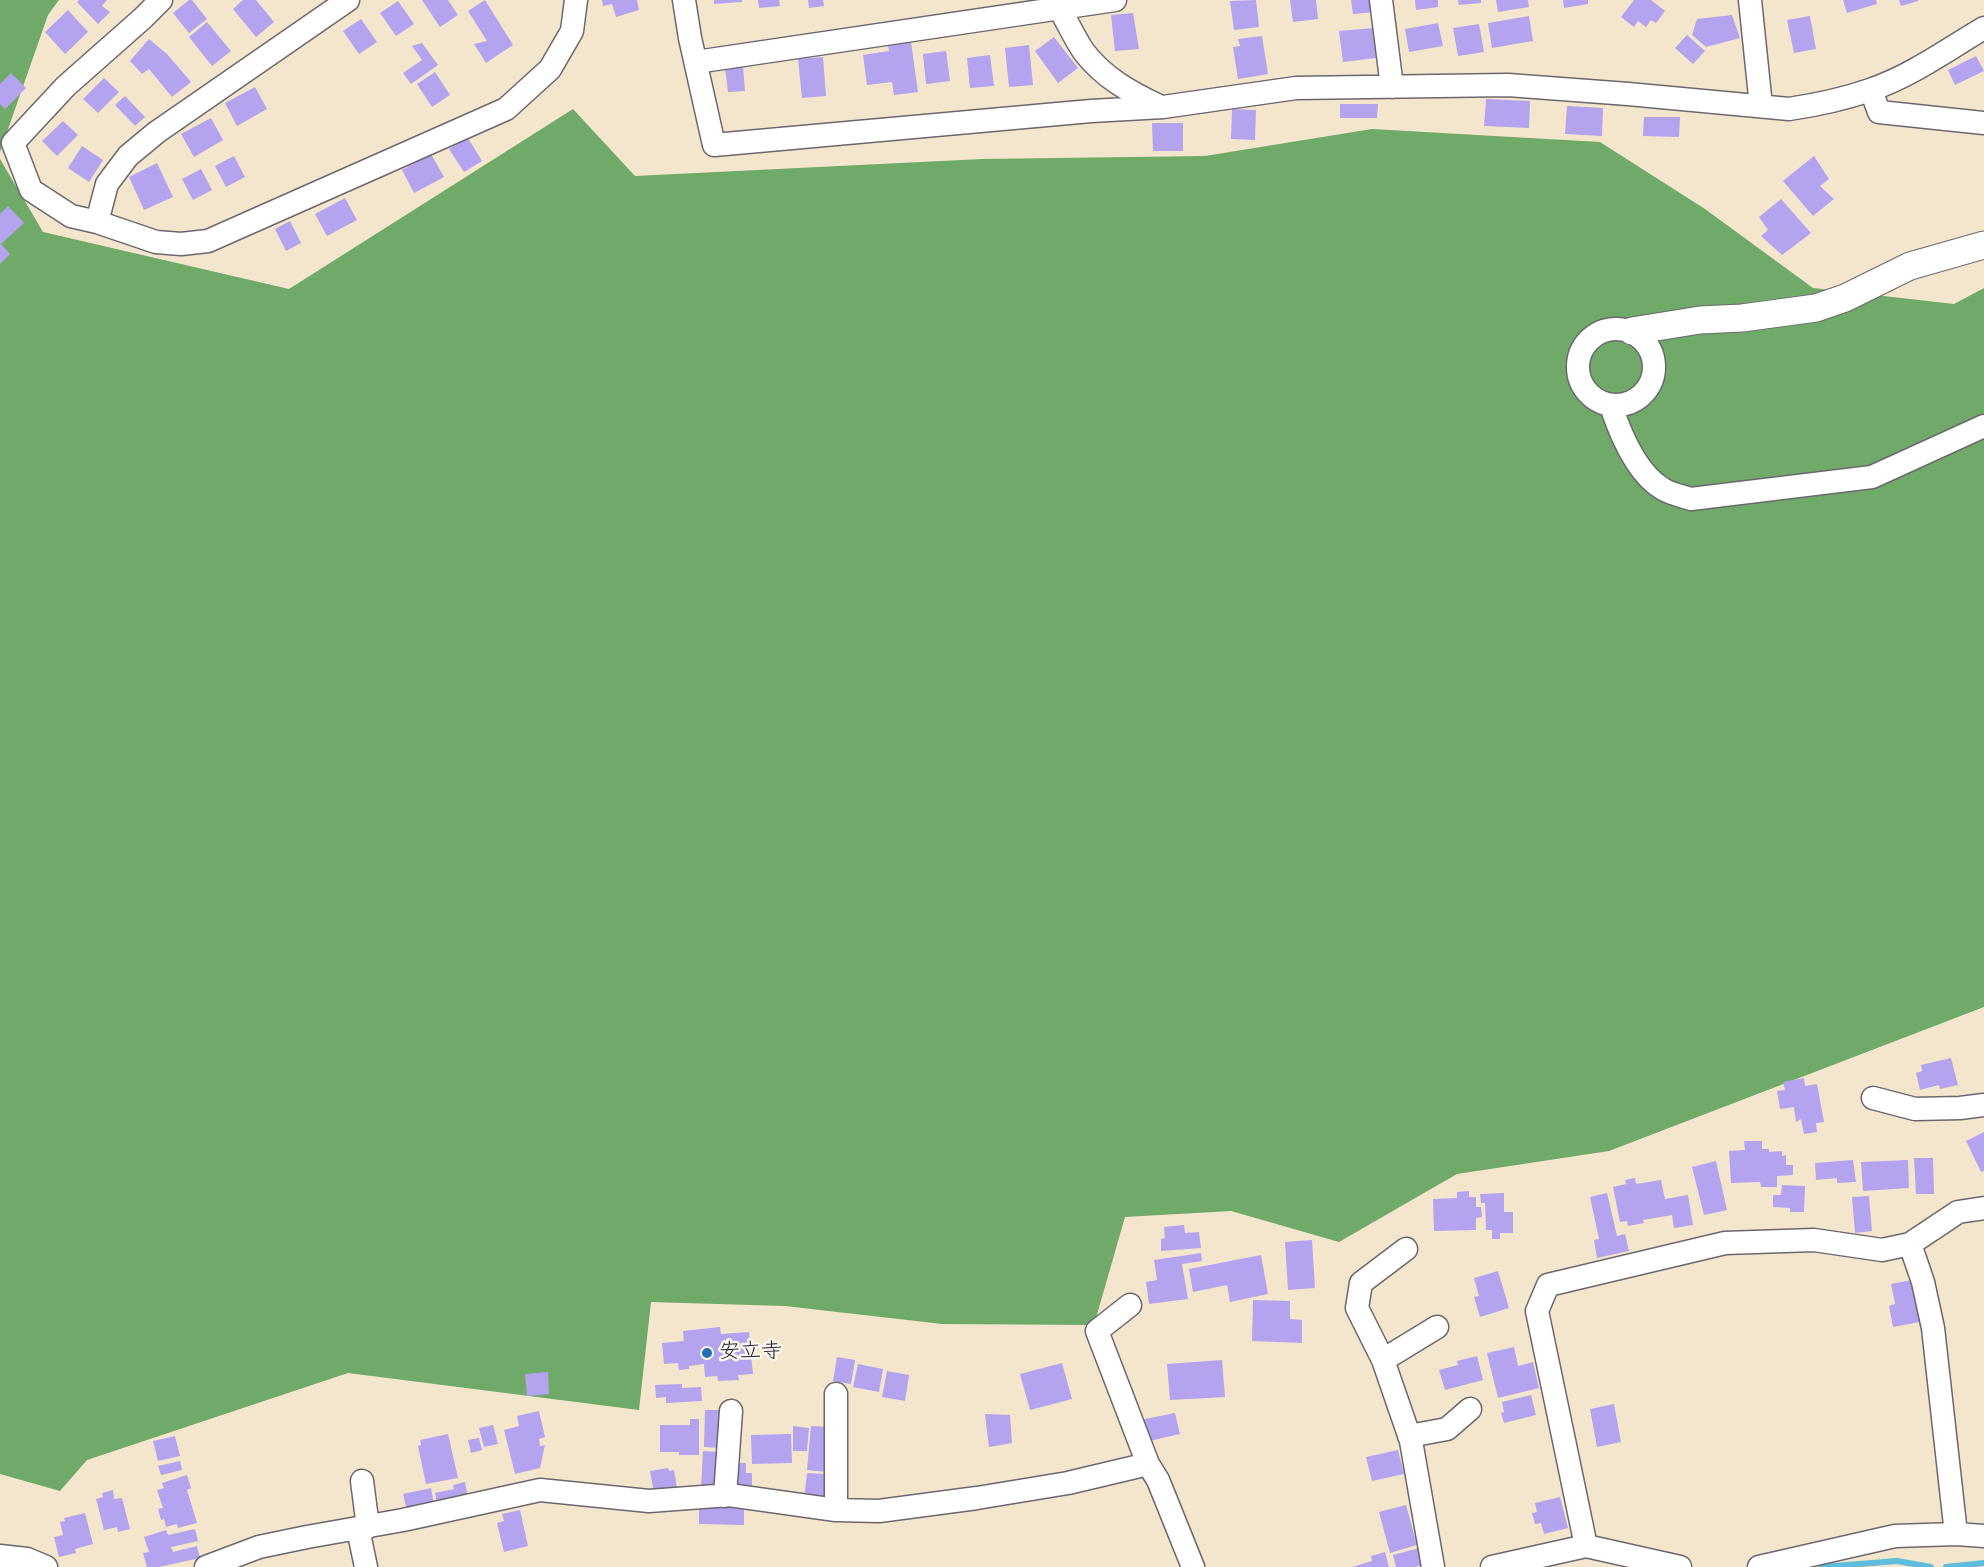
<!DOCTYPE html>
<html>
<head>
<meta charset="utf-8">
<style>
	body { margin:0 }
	canvas { display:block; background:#f3e6cc }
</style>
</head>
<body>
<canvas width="1984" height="1567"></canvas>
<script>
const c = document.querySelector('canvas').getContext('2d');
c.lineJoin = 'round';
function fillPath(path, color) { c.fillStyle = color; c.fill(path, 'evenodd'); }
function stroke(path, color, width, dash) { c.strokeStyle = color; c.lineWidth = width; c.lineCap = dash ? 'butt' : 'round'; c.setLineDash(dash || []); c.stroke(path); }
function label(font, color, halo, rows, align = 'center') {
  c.font = font + ' Mynerve,"Klee One",sans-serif'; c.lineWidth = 5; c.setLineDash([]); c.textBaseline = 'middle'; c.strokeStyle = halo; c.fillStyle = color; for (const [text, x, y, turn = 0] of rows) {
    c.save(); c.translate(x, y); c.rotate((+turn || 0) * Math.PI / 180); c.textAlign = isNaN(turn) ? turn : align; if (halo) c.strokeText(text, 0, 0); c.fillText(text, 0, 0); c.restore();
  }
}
const forest = new Path2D(`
	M0,0h59l-11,15 -48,137z
	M573,109l62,67 347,-17 223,-3 167,-27 228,13 105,67 108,79 141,16 30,-16v719l-375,144 -152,23 -118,68 -108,-31 -106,6 -31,108 -152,-1 -157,-18 -134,-4 -12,108 -291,-37 -261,87 -27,31 -60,-17v-1315l43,73 246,57z`);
const stream = new Path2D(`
	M1822,1567l75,-6 34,6
	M1946,1567l38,-4`);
const building = new Path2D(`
	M79,0h28l-5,6 8,6 -12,12 -21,-22z
	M189,0h3l15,19 -18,14 -16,-20z
	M243,0h13l18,22 -18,15 -23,-28z
	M422,0h26l10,15 -18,12z
	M485,0l28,45 -27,18 -12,-19 13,-3 -19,-30z
	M602,0h35l2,10 -23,7 -4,-13 -9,2z
	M714,0h28v2l-28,2z
	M758,0h21l1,6 -21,2z
	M808,0h15l1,6 -15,2z
	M1256,0l3,27 -25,3 -4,-29z
	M1290,0h26l2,19 -25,3z
	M1351,0h23l1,12 -22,2z
	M1415,0h23v7l-22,3z
	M1458,0h23v3l-22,2z
	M1496,0h32l1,7 -31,5z
	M1563,0h25v4l-24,4z
	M1634,0h17l14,11 -9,12 -5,-3 -5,7 -8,-6 -4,6 -13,-10z
	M1843,0h33l1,4 -30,9z
	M1899,0h19v1l-17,5z
	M398,1l16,23 -18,12 -16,-23z
	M68,10l20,22 -23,22 -20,-22z
	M1133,13l6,36 -24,2 -4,-36z
	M1732,15l8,23 -34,9 -14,-12 5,-16z
	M1529,16l4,25 -41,7 -4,-25z
	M1810,16l6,33 -22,4 -7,-33z
	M361,19l16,23 -18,12 -16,-23z
	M207,22l24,29 -19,15 -23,-29z
	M1438,23l5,23 -34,6 -4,-23z
	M1479,24l5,28 -26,4 -5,-28z
	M1373,28l3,30 -33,4 -4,-31z
	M1687,35l18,16 -12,13 -18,-16z
	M1262,36l6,38 -30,5 -5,-32 7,-1 -2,-7z
	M1054,37l24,31 -20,15 -23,-32z
	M149,39l18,15 24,28 -19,15 -23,-28 -7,5 -12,-13z
	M911,42l7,50 -24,3 -2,-13 -25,3 -4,-30 26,-4 -1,-6z
	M422,43l16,22 -27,19 -8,-11 19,-13 -10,-14z
	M1029,45l4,40 -24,2 -4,-39z
	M946,51l4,30 -24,3 -3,-30z
	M990,55l4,31 -24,2 -3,-30z
	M1976,56l8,15 -29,14 -7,-15z
	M823,57l3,39 -24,2 -4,-39z
	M743,66l2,25 -17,1 -3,-24z
	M435,72l15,23 -18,12 -15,-23z
	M11,73l15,15 -21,21 -5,-5v-20z
	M104,78l15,14 -21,21 -15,-14z
	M255,87l12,22 -30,17 -12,-23z
	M125,96l20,21 -10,9 -20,-21z
	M1486,99l44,2 -1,27 -45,-2z
	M1340,104h38l-1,14h-37z
	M1567,106l36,2 -1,28 -37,-2z
	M1232,109l24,1 -1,30 -24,-1z
	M1644,117h36l-1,20 -36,-1z
	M211,118l12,22 -29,17 -13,-23z
	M63,121l15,14 -21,21 -15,-15z
	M1152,123h31v28h-30z
	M468,138l14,23 -18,11 -15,-23z
	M82,146l21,14 -14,22 -21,-14z
	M431,154l13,23 -30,16 -12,-23z
	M234,156l11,21 -19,10 -11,-21z
	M1814,156l15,23 -9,7 14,13 -21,17 -30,-35z
	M157,163l16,34 -29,13 -15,-33z
	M201,169l11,21 -19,10 -11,-21z
	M345,198l12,22 -30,16 -12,-22z
	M1781,199l30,34 -29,22 -21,-19 7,-6 -9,-13z
	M8,206l16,17 -23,21 9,10 -10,10v-50z
	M290,221l11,22 -15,8 -11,-22z
	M1951,1058l7,27 -18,4 -1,-4 -19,5 -4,-17 6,-2 -1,-6z
	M1804,1078l1,8 12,-2 7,38 -8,1 1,9 -13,2 -3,-15 -5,3 -2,-15 -14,2 -3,-18 8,-1 -2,-8z
	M1984,1132v39l-3,1 -15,-31z
	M1744,1141h18v8h7v3l13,-1v5l4,-1v10h7v10l-16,1v11h-16l-1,-5 -29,1 -2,-32 16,-1z
	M1914,1158h19l1,36h-18z
	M1853,1160l3,22 -19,1v-5l-21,2 -1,-17z
	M1908,1160l1,28 -46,3 -2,-29z
	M1716,1161l11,49 -23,5 -12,-48z
	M1635,1178l1,6 25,-4 4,19 23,-4 5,30 -19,3 -2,-13 -29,5 1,3 -16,3 -1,-5 -7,1 -7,-35 13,-3 -1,-4z
	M1782,1185l23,1 -1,26h-14v-4l-17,-1v-12h8z
	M1469,1191v6h7v10h5l1,10 -6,1v12l-42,1 -1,-32 24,-1v-6z
	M1504,1193v19h9v21h-13v6h-8v-9h-6l-1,-27h-4l-1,-9z
	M1607,1193l10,43 8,-2 4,17 -32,7 -3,-18 5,-1 -9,-42z
	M1869,1196l3,35 -17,2 -3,-36z
	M1184,1225l1,8 14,-1 2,16 -40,3v-12l4,-1 -1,-11z
	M1312,1240l3,48 -27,2 -3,-48z
	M1201,1253l1,8 -20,3 6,35 -39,5 -3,-22 11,-2 -3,-20z
	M1261,1255l7,39 -38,8 -3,-17 -34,7 -4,-23z
	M1498,1271l11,37 -29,9 -6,-20 5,-1 -5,-18z
	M1912,1280l8,42 -27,5 -4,-21 6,-2 -4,-20z
	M1253,1300l37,1v18l12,1v23l-50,-2z
	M720,1327l1,7 28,-2 4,42 -15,1 1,5 -21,1 -1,-5 -12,1 -1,-13 -15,2v3l-10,1 -1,-7 -14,1 -2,-21 22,-2 -1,-10z
	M1514,1347l4,19 15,-4 6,26 -41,10 -11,-45z
	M1477,1356l6,24 -38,10 -6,-20 19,-5 -1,-4z
	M837,1357l18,3 -4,24 -18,-3z
	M1222,1360l3,37 -55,3 -3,-36z
	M1062,1363l10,36 -42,11 -10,-36z
	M858,1364l25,5 -4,23 -26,-5z
	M887,1371l22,4 -4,26 -23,-4z
	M548,1372l1,22 -22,2 -2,-22z
	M682,1384v4l19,-1 1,14 -36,2v-6l-10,1 -1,-13z
	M1531,1395l5,20 -32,8 -3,-10 3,-1 -2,-10z
	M1614,1404l7,38 -24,5 -7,-38z
	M705,1410h19l-2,38 -18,-1z
	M539,1411l6,26 -6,2 1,7 5,-1 -5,23 -25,6 -11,-44 15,-4 -2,-10z
	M1175,1413l5,21 -35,8 -5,-22z
	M985,1414l25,1 2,28 -23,4z
	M690,1419h9v36h-20v-3h-19v-27h30z
	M493,1425l5,19 -14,3 -5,-19z
	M793,1426l16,2 -2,23h-14z
	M811,1426l20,1 -4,45 -20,-2z
	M448,1434l10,44 -32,6 -8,-38 3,-1 -1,-5z
	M791,1434l1,29 -40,1 -1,-29z
	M175,1436l5,20 -22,5 -5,-20z
	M479,1438l3,12 -11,3 -3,-13z
	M1398,1450l6,24 -32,7 -6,-24z
	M703,1451l18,1 -1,37 -19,-1z
	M180,1461l2,9 -21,5 -3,-9z
	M734,1463h12v10h6v18h-17z
	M668,1468l1,3 5,-1 3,18 -23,5 -4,-22z
	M807,1473l20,1 -2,24 -21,1z
	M187,1475l4,13 -4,2 10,33 -19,5 -1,-4 -11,3 -2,-8 -3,1 -3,-11 5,-1 -6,-18 7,-2 -2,-5z
	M465,1482l3,15 -31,6 -2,-10 19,-4 -1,-4z
	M431,1488l3,16 -27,6 -4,-16z
	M113,1490l1,9 8,-1 8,31 -12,3 -1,-5 -13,3 -8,-31 7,-2 -1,-4z
	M1560,1497l8,31 -24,6 -3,-11 -6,1 -3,-11 5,-1 -2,-9z
	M1406,1505l11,40 -27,8 -11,-41z
	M699,1508h45v17l-45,-1z
	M520,1510l8,36 -24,6 -7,-29 7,-2 -2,-7z
	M85,1513l8,31 -18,5 1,4 -17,4 -5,-20 9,-2 -3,-13 5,-1 -1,-3z
	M195,1529l3,12 -27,6 2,5 24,-6 3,12 -41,9h-12l-4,-14 6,-1 -5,-15 22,-7 2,5z
	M1419,1548l4,17 -8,2h-19l-3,-12z
	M1385,1552l4,15h-37l20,-6 -1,-5z`);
const minor = new Path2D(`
	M161,0l-18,18 -77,68 -53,57 18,47 40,26 26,6 59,20 25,2 27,-3 298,-132 44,-40 22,-38 4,-31
	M684,0l6,38 24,107 377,-34 72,-4 133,-19 212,-3 120,9 161,15c27,-4 55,-10 81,-19 41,-14 77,-40 114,-62
	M1054,0c11,16 19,36 30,52 20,26 46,40 75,54
	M1381,0l11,87
	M1750,0l11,106
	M696,62l419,-62
	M1871,90l8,22 105,11
	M97,222l10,-38 21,-28 29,-24 191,-132
	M1578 367a38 38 0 1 1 76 0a38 38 0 1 1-76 0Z
	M1611,406c9,27 26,68 52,83 8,5 19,7 28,10l181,-22 112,-51
	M1873,1098l42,11 45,-1 24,-3
	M1910,1244l13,38 10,46 23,206
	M1406,1249l-45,34 -4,25 26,52 28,81 22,126
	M1130,1305l-33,26 51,133
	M1383,1360l54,-33
	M1409,1436l38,-7 23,-20
	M362,1481l6,46
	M725,1496l6,-85
	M836,1510v-116
	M358,1529l8,38
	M1586,1546l-49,-235 11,-26 177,-42 89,-3 68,10 28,-6 48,-32 26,-4
	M0,1556l27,3 19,8
	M206,1567l53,-20 48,-10 96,-17 137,-30 109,11 80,-6 107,15 43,1 98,-13 91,-15 80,-19 10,16 35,87
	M1492,1567l94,-21 94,21
	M1759,1567l136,-31 61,-2 28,2`);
const tertiary = new Path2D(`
	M1632,331l68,-11 42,-2 74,-10 29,-10 65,-32 74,-21`);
const markers = [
	[707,1353,6,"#1f6fb2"]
];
const poiNames = [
	["安立寺",719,1353]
];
fillPath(forest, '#6faa69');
stroke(stream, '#5ebcdc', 6);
fillPath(building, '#b4a3ee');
stroke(minor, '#6b676e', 25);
stroke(tertiary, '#6b676e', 29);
stroke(minor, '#fff', 22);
stroke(tertiary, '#fff', 27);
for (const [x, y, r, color] of markers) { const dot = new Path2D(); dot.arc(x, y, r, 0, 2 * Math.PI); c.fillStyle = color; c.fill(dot); stroke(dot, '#fbf7ec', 2); }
label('21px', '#22223b', '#fbf7ec', poiNames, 'left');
</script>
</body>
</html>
